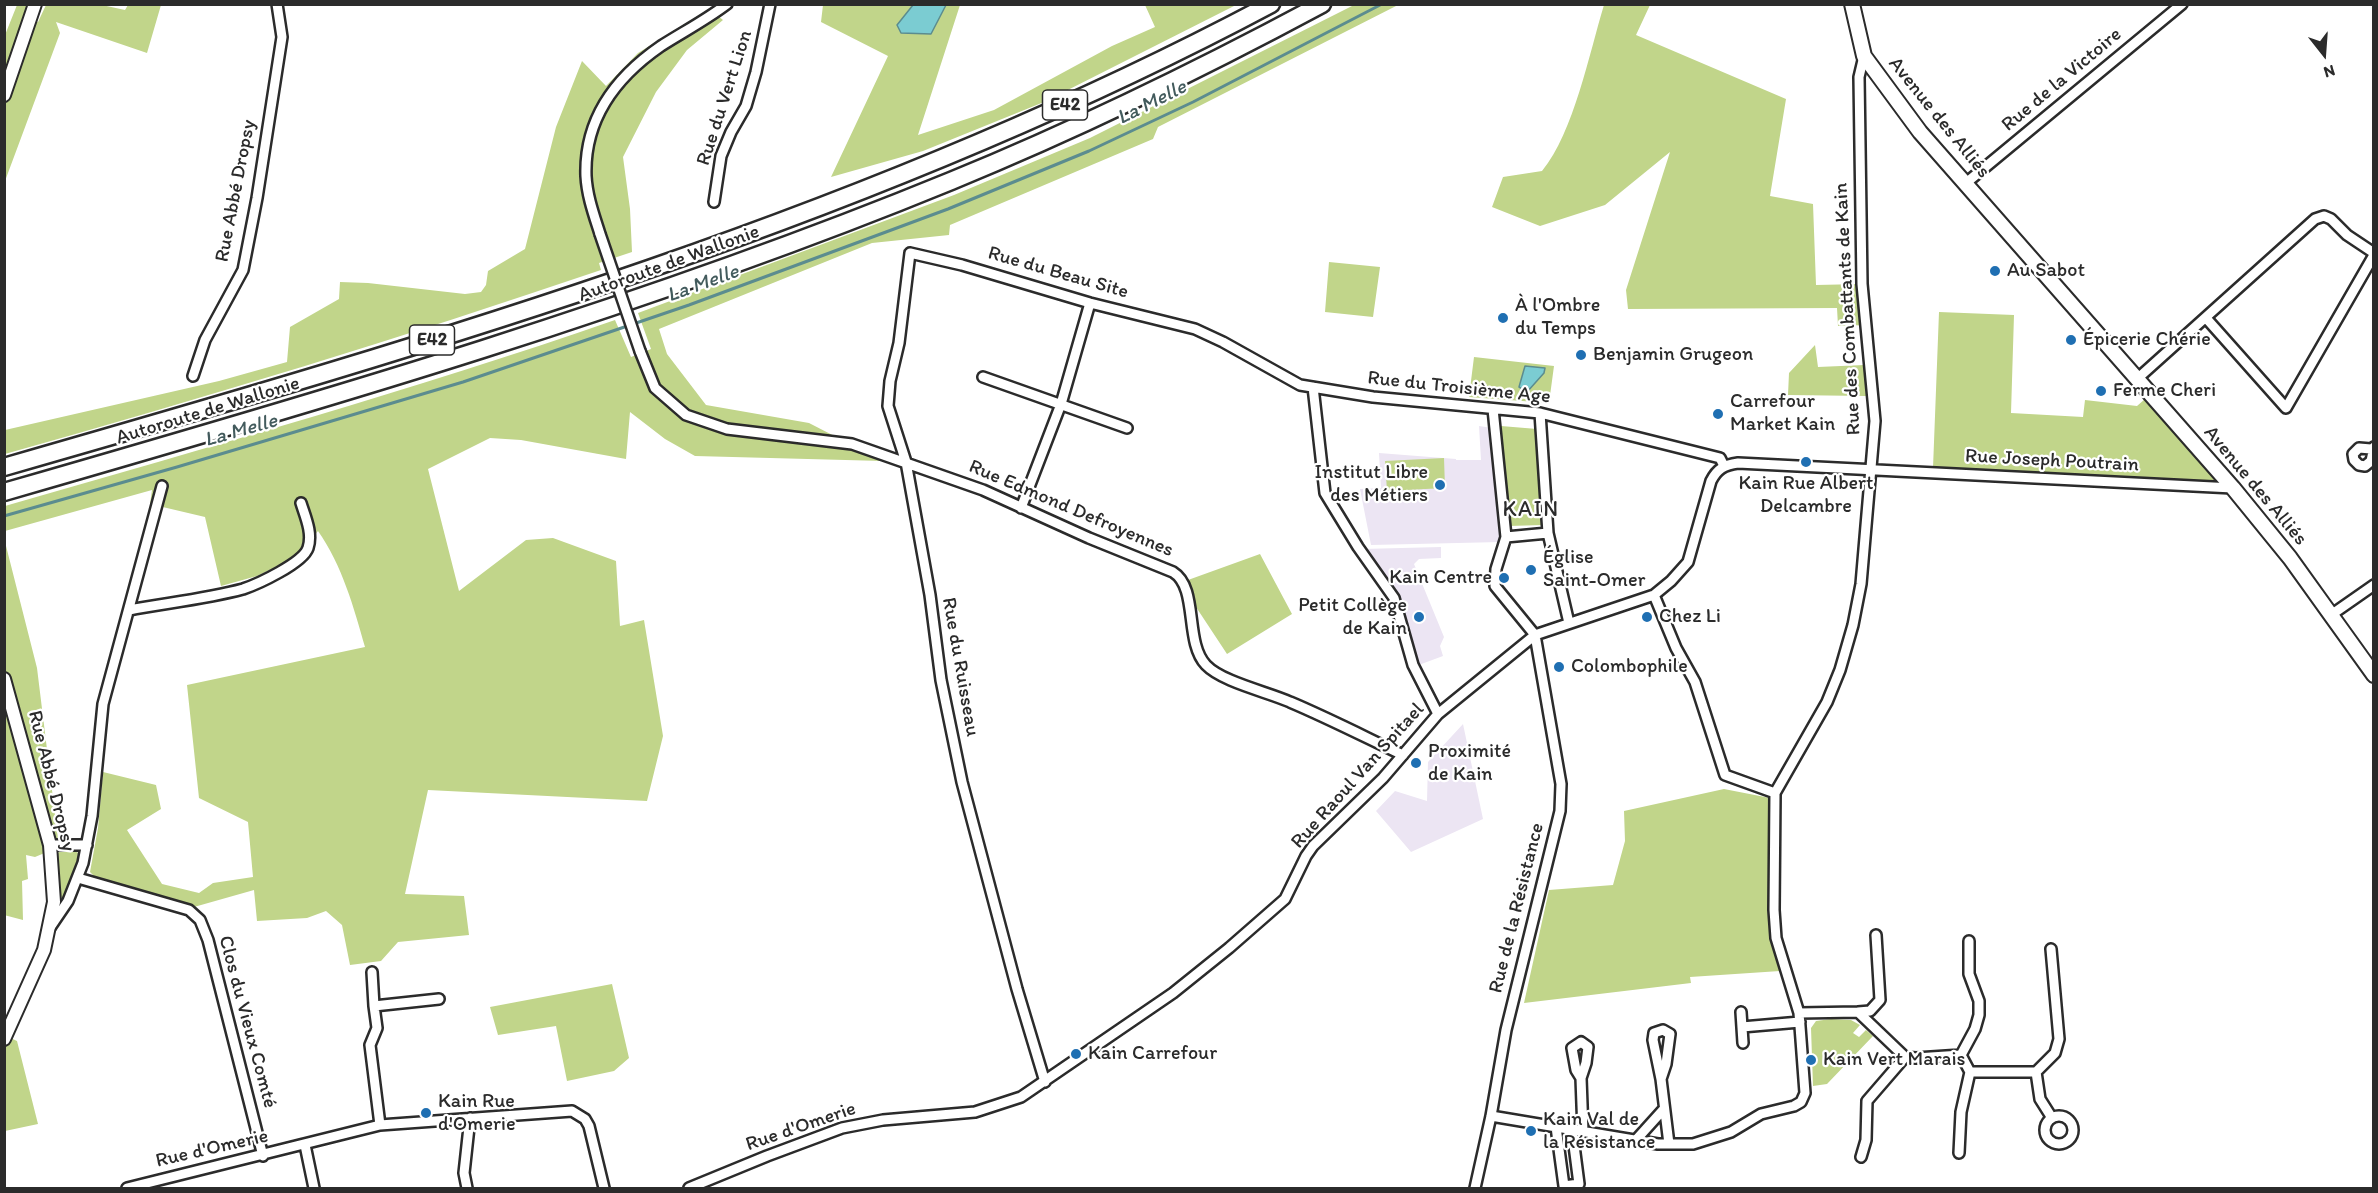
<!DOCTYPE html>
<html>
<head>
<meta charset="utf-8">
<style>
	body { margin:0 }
	#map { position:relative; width:2378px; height:1193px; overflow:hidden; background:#fff; font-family:Itim,sans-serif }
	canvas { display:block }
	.frame { position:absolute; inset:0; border:6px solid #2b2b2b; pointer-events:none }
	.north { position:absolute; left:2294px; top:24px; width:60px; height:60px; -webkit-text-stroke:4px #fff; paint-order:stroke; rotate:163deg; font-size:16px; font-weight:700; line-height:24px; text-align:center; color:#2b2b2b }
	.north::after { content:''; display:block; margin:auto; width:21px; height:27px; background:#2b2b2b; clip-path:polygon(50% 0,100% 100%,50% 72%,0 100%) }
</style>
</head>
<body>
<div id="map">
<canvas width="2378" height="1193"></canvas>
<div class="frame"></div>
<div class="north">N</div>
</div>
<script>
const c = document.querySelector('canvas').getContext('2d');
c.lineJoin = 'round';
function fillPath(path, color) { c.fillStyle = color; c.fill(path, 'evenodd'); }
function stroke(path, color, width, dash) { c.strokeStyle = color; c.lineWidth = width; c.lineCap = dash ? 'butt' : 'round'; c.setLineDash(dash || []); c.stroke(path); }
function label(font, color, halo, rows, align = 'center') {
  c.font = font + ' Itim,sans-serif'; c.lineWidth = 4.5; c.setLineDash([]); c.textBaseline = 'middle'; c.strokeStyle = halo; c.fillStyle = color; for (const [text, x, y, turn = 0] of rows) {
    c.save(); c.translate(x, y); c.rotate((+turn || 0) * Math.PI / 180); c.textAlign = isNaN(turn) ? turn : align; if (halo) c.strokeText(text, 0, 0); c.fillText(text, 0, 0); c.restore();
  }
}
const built = new Path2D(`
	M1479,426l13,2 7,54 2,60 -130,3 -11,-56 21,-1 -2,-35 77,6v1h25z
	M1441,547v11l-22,1 -5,5 30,73 -4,9 3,10 -27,10 -20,-69 -34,-48z
	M1463,724l20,95 -72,33 -35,-41 19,-20 32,10 1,-39z`);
const green = new Path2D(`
	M17,5h13l-4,12 12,5 8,-17h56l23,5 3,-5h33l-14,48 -91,-31 4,11 -55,148v-146z
	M823,5h137l-42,130 76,-25 118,-64 43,-19 -10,-22h91l-192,97 -121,49 -92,26 57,-121 -67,-34z
	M1354,5h44l-240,122 -5,12 -203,86 -1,10 -77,8 -213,86 8,25 39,51 103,18 74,38 -188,-5 -30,-17 -35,-27 -4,47 -105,-19 -31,-2 -62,31 31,122 67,-51 27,-2 63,23 4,65 24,-6 19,116 -16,65 -219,-11 -23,104 59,2 5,39 -71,7 -17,19 -31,4 -8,-40 -16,-14 -19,7 -50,3 -3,-31 -60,17 -100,-31 -4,-4 8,-44 5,-56 53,13 5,24 -34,21 35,54 37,9 14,-10 40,-6 -5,-55 -49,-24 -12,-113 178,-38c-11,-39 -23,-82 -47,-116l-22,26 -39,19 -36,10 -16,-69 -55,-13 2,-14 -147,41v-25c204,-59 409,-116 610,-186l16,37 20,-8 -13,-36 316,-118 136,-57z
	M1604,5h46l-14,30 150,64 -16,97 43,8 3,81 46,-1 5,41 -29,1 -1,-18 -209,1 -2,-19 44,-138 -65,53 -65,21 -48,-19 11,-30 39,-6c32,-39 47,-117 62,-166z
	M709,9l14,11 -36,30 -31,42 -33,65 7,52 2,43 -33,11 2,7c-197,67 -396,128 -596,184v-24l214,-49 68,-19 3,-35 49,-28 1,-17 28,1 97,11 16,-2 5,-7 2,-14 37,-22 31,-122 26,-66 24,25 32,-33z
	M1329,262l51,5 -7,50 -48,-5z
	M1939,312l75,3 -3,98 72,4 2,-17 52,6 8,-7 75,84 -287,-15z
	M1815,345l3,22 46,-2 2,31 -78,-1 1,-22z
	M1474,357l80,9 -5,37 -80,-6z
	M1501,426l36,3 6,96 -34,1z
	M1444,458l1,30 -58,3 -2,-30z
	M4,538l33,130 22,179 -24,10 -9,-2 2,24 -6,2 1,39 -19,-5z
	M1260,554l32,60 -65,40 -31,-47 -3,-16 -5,-11z
	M1724,789l46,9 1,141 9,32 -90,6 1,6 -167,20 25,-113 64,-5 12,-44 -1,-30z
	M62,849l13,1 5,5 -15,42 -4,1 -2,-3 -2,-41z
	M612,984l17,74 -15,13 -47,10 -11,-55 -58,9 -8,-28z
	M1831,1019l20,1 9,5 -7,8 6,4 7,-7 7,6 -46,48 -14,2 -2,-58 5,-7z
	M4,1035l13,6 21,83 -33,7z`);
const water = new Path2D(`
	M913,5h33l-15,29 -30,-1 -4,-8z
	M1525,366l20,2 -1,5 -17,19 -8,-5z`);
const stream = new Path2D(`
	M4,516l173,-49 286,-85 226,-77 259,-96 141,-58 104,-49 189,-98`);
const street = new Path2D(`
	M1966,183l216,-179
	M714,202l7,-46 10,-24 15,-26 10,-34 14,-68
	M600,234c-6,-19 -13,-38 -14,-58 -2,-57 30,-99 75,-130 22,-14 45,-26 66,-42
	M2206,318l80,90 88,-153
	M640,351l15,37 31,27 41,14 125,15 131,46 106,48 84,34c26,16 11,70 33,93 16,17 62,27 84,37 38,16 75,35 113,53
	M193,376l12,-36 38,-70 14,-72 25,-161 -5,-33
	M983,377l144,51
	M2137,379l178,-160 9,-3 7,3 16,16 27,18
	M1313,387l12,106 33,54 36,51 19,67 25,49
	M1493,409l13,128 -10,32 -1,17 40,49
	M1540,413l8,120 21,90
	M2371,449l-12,-1 -6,6 1,6 5,5 6,1 6,-5 3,-14
	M1021,508l40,-104 29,-101
	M1506,537l42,-4
	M1654,595l22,53 19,34 30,93 50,18
	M129,610c37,-7 77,-11 114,-21 15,-5 60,-26 65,-41 5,-15 -3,-32 -7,-45
	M2331,615l43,-30
	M50,845h37
	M78,878l111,32 11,10 8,20 55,216
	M49,929l19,-28 15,-38 9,-47 11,-112 59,-218
	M372,972l2,34
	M1741,1012l2,31
	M1858,1012l12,-1 10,-11 -4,-65
	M1799,1013l59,-1 47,45 11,1 45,-3 9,17h66l19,-19 4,-14 -8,-90
	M1742,1027l58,-5
	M1961,1055l14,-26 4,-14v-14l-10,-27v-33
	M2036,1072l4,27 12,19
	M1581,1078l-5,-8 -4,-22 9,-6 7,5 -2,16 -5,15 2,54
	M1661,1079l-8,-39 1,-7 9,-3 7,4 -4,30 -5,15 8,65
	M1045,1082l-28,-93 -55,-207 -21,-102 -11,-85 -24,-133 -18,-56 2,-25 9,-38 11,-90 52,12 128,38 105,26 28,13 77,43 73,12 167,16 180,45 4,8
	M1491,1116l167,28h35l38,-12 30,-18 33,-8 7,-4 4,-9 -6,-80 -23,-75 -2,-28 1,-117 52,-91 13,-32 13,-45 8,-41 14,-163 -13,-137 -3,-207 5,-21
	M2045 1130a14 14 0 1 1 28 0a14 14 0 1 1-28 0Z
	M380,1125l-10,-80 7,-17 -3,-22 65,-7
	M1556,1127l8,59 15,-2 -7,-54
	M1635,1141l28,-31
	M305,1145l9,43
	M1959,1153l2,-41 9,-40
	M1861,1157l5,-17 1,-39 38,-44
	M127,1188l253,-63 192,-14 13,8 4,7 15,62
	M467,1188l-3,-15 6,-55
	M689,1188l78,-32 75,-28 41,-8 92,-8 46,-15 152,-104 56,-45 56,-49 21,-43 7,-10 70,-68 55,-64 97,-79 119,-40 17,-14 17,-19 23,-81c6,-12 13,-16 27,-18l495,25
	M1475,1188l16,-72 15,-86 54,-219 1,-27 -26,-149`);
const secondary = new Path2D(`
	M4,95l31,-91
	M4,679l46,166 4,57 -10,48 -40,89`);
const primary = new Path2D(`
	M1852,4l12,52 56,76 313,356 57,70 84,117`);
const highway = new Path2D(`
	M4,467c432,-124 869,-251 1267,-463
	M4,492c320,-92 640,-185 947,-311 127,-52 250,-112 371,-177`);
const streetBridge = new Path2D(`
	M600,234l40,117`);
const markers = [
	[1995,271,6,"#1f6fb2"],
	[1503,318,6,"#1f6fb2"],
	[2071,340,6,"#1f6fb2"],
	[1581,355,6,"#1f6fb2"],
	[2101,391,6,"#1f6fb2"],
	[1718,414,6,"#1f6fb2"],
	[1806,462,6,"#1f6fb2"],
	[1440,485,6,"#1f6fb2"],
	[1531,570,6,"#1f6fb2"],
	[1504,578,6,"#1f6fb2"],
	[1419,617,6,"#1f6fb2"],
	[1647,617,6,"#1f6fb2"],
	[1559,667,6,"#1f6fb2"],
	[1416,763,6,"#1f6fb2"],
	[1076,1054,6,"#1f6fb2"],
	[1811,1060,6,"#1f6fb2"],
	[426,1113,6,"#1f6fb2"],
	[1531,1131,6,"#1f6fb2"]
];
const shields = [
	[1065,105,45],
	[432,340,45]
];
const shieldNames = [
	["E42",1065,105],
	["E42",432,340]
];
const streetNames = [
	["Rue de la Victoire",2062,80,-40],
	["Rue du Vert Lion",725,98,-72],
	["Avenue des Alliés",1939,118,51],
	["Rue Abbé Dropsy",236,191,-79],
	["Autoroute de Wallonie",669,264,-20],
	["Rue du Beau Site",1058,273,16],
	["Rue des Combattants de Kain",1848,309,-93],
	["Rue du Troisième Age",1459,388,6],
	["Autoroute de Wallonie",208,411,-17],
	["Rue Joseph Poutrain",2052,461,3],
	["Avenue des Alliés",2255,486,50],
	["Rue Edmond Defroyennes",1071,509,23],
	["Rue du Ruisseau",960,667,80],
	["Rue Raoul Van Spitael",1358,776,-48],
	["Rue Abbé Dropsy",51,781,76],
	["Rue de la Résistance",1517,908,-76],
	["Clos du Vieux Comté",247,1022,75],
	["Rue d'Omerie",801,1127,-19],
	["Rue d'Omerie",212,1149,-13]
];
const poiNames = [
	["Au Sabot",2007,271],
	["À l'Ombre",1515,306],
	["du Temps",1515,329],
	["Épicerie Chérie",2083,340],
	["Benjamin Grugeon",1593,355],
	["Ferme Cheri",2113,391],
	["Carrefour",1730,402],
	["Market Kain",1730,425],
	["Institut Libre",1428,473,"right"],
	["des Métiers",1428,496,"right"],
	["Kain Rue Albert",1806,484,"center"],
	["Delcambre",1806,507,"center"],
	["Église",1543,558],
	["Saint-Omer",1543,581],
	["Kain Centre",1492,578,"right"],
	["Petit Collège",1407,606,"right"],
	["de Kain",1407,629,"right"],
	["Chez Li",1659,617],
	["Colombophile",1571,667],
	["Proximité",1428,752],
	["de Kain",1428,775],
	["Kain Carrefour",1088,1054],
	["Kain Vert Marais",1823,1060],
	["Kain Rue",438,1102],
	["d'Omerie",438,1125],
	["Kain Val de",1543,1120],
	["la Résistance",1543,1143]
];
const waterNames = [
	["La Melle",1152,103,-27],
	["La Melle",703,284,-20],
	["La Melle",241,431,-16]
];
const quarterNames = [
	["KAIN",1531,510]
];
fillPath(built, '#ece5f3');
fillPath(green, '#c1d58a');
fillPath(water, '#7bccd2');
stroke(water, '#5b8c8f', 1.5);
stroke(stream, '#5b8c8f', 3);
stroke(street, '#2b2b2b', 14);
stroke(secondary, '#2b2b2b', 16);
stroke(primary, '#2b2b2b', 18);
stroke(highway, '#2b2b2b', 21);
stroke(street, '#fff', 9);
stroke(secondary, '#fff', 12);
stroke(primary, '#fff', 14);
stroke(highway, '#fff', 16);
stroke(streetBridge, '#2b2b2b', 14, []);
stroke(streetBridge, '#fff', 9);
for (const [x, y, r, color] of markers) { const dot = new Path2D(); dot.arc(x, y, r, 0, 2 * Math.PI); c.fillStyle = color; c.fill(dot); stroke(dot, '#fff', 2); }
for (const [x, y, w] of shields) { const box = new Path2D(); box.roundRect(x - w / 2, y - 15, w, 30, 4.5); c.fillStyle = '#fff'; c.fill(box); stroke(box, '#2b2b2b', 1.5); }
label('bold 18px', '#2b2b2b', null, shieldNames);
label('20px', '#2b2b2b', '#fff', streetNames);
label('20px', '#2b2b2b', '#fff', poiNames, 'left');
label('italic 21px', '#435b5d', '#fff', waterNames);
c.letterSpacing = '1.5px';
label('22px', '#2b2b2b', '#fff', quarterNames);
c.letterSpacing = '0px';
</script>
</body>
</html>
